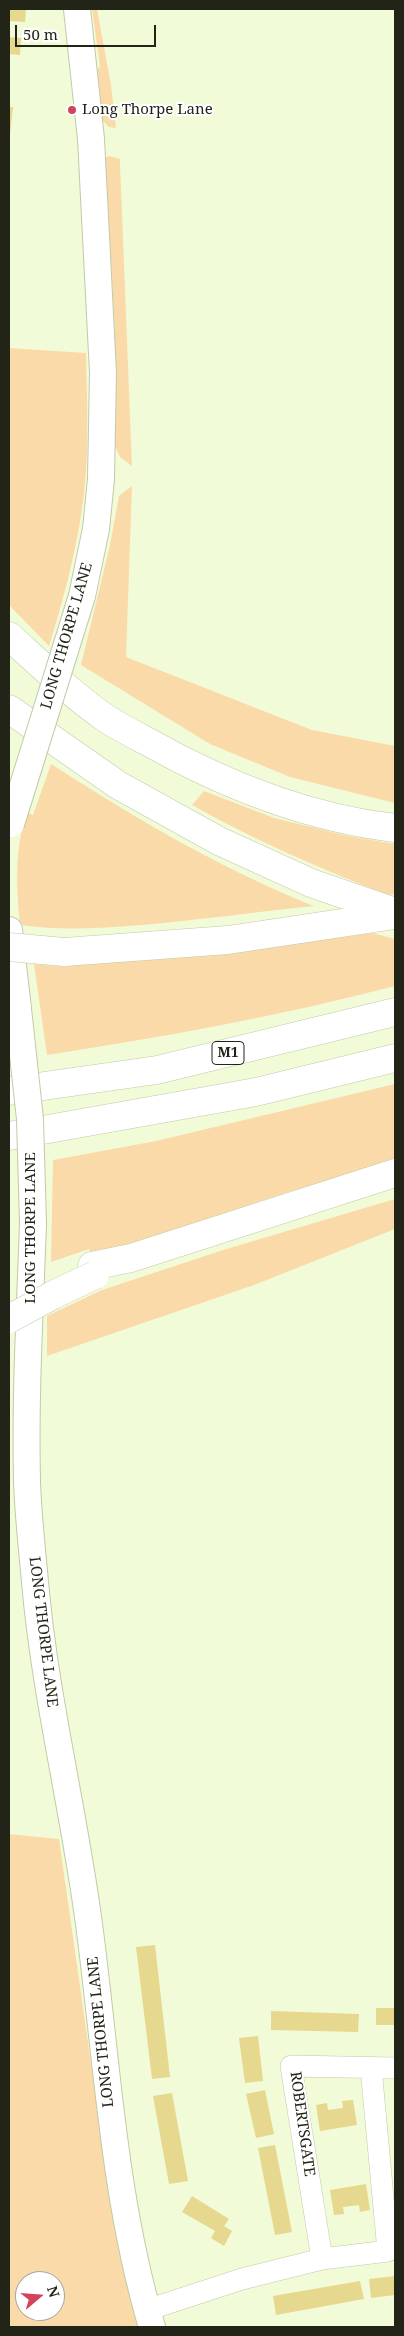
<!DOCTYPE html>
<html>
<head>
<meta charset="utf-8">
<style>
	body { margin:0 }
	#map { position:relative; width:404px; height:2336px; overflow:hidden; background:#f2fbd8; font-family:"Noto Serif",serif }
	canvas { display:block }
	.frame { position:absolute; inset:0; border:10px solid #212417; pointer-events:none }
	.north { position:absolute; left:15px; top:2271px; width:50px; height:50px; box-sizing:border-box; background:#fff; border:1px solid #a6a7a2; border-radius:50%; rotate:72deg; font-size:14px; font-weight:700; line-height:20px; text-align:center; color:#212417 }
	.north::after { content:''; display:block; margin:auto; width:18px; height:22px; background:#d4435c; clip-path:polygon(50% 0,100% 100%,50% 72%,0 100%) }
	.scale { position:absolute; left:15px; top:25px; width:141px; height:22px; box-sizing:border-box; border:2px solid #212417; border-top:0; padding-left:6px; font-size:15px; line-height:18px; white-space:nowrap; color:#212417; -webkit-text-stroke:4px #fff; paint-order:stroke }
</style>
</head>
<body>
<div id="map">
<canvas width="404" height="2336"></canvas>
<div class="frame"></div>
<div class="north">N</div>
<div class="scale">50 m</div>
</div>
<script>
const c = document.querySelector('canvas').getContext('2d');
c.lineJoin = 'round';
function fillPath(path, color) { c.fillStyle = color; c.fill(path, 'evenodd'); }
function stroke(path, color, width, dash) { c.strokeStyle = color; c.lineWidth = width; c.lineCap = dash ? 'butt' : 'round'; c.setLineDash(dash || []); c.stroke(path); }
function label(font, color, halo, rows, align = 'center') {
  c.font = font + ' "Noto Serif",serif'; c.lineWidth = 4; c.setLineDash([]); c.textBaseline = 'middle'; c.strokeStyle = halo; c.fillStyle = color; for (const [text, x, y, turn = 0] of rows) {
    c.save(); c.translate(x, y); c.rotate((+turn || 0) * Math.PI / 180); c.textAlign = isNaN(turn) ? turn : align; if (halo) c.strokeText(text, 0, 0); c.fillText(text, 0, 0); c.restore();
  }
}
const green = new Path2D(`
	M92,9h5l14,76 5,43 -7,-1 -9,-9 -4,-47 4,-5z
	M109,156l11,3v5l12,302 -12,-9 -6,-13 1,-112 -10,-174z
	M9,348l77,5c1,51 4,105 -4,156 -7,47 -19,92 -33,137l-40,-41z
	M132,486l-6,171 186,73 83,16v57l-105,-26 -80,-33 -129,-79 29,-120 9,-49z
	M51,764c84,54 170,105 263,142 -58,6 -115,14 -172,19 -41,3 -80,6 -122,0 -4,-42 -5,-73 6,-113l7,3z
	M204,791l70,27 74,18 47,8v50l-7,1c-67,-26 -132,-54 -196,-90z
	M373,933l22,6v47c-115,30 -231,51 -348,69l-13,-91 33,3v-6l180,-11z
	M395,1084v77l-107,31 -196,65 -3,-8 -38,13 2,-102 103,-19z
	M395,1199v30l-141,56 -207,71v-40l55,-26 121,-40z
	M9,1834l50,5 32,225 37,222 10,41h-129zM25,2281h30v30h-30z`);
const building = new Path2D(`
	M9,9h17l-1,13 -16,-1z
	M9,37l12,1 -1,17 -11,-1z
	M9,107h4l-3,28h-1z
	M155,1945l15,132 -18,2 -16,-132z
	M376,2008h19v17h-19z
	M271,2011l88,3 -1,18 -87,-2z
	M258,2036l5,45 -18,2 -6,-45z
	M265,2090l9,44 -18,4 -10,-44z
	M172,2093l16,88 -19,3 -16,-88z
	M353,2100l4,25 -37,6 -4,-26 11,-2 1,7 15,-2 -1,-7z
	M275,2145l17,87 -17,3 -17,-87z
	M366,2184l4,26 -10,2 -1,-7 -16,2 1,7 -10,1 -4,-25z
	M192,2196l37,23 -5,7 8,5 -8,15 -13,-8 4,-7 -33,-19z
	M395,2276v19l-24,3 -2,-19z
	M360,2281l4,18 -88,16 -3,-19z`);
const minor = new Path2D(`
	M322,2259l-31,-193 104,2
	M147,2310l95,-31 80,-20 66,-8 -17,-183`);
const major = new Path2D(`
	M77,9l14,130 12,234 -2,106 -5,50 -14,67
	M9,930l9,79
	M33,1224c-3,85 -8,171 -6,257 1,33 5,67 8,101 10,115 39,228 54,342 18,135 24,272 63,403`);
const highway = new Path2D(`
	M9,636c31,28 61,57 95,81 15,10 31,18 46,26 77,43 158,75 245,85
	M9,709l109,76 101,56 92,42 84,29
	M64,952l164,-12 167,-25
	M9,1091l148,-21 238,-58
	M9,1136l247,-44 139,-34
	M92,1266l39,-8 264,-85`);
const majorBridge = new Path2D(`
	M11,824l71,-228
	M18,1009l12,110 3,105`);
const highwayBridge = new Path2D(`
	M9,947l55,5
	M9,1319l44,-24 42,-20`);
const markers = [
	[72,110,5,"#d4435c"]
];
const shields = [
	[228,1053,32]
];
const shieldNames = [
	["M1",228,1053]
];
const poiNames = [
	["Long Thorpe Lane",82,110]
];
const streetNames = [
	["LONG THORPE LANE",67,636,-74],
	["LONG THORPE LANE",31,1228,-90],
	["LONG THORPE LANE",43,1632,83],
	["LONG THORPE LANE",101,2032,-96],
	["ROBERTSGATE",302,2124,82]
];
fillPath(green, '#fbdaa9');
fillPath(building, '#e6d88e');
stroke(minor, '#c1caa8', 22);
stroke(major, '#c1caa8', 28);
stroke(highway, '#c1caa8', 29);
stroke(minor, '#fff', 21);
stroke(major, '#fff', 26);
stroke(highway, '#fff', 28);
stroke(majorBridge, '#c1caa8', 28, []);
stroke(highwayBridge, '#c1caa8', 29, []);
stroke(majorBridge, '#fff', 26);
stroke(highwayBridge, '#fff', 28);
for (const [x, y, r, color] of markers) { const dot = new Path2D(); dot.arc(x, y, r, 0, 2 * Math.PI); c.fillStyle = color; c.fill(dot); stroke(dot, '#fff', 2); }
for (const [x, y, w] of shields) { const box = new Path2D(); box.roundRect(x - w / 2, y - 11.5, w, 23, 4); c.fillStyle = '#fff'; c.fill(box); stroke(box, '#212417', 1); }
label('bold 14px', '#212417', null, shieldNames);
label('15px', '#212417', '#fff', poiNames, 'left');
label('15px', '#212417', '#fff', streetNames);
</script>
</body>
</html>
